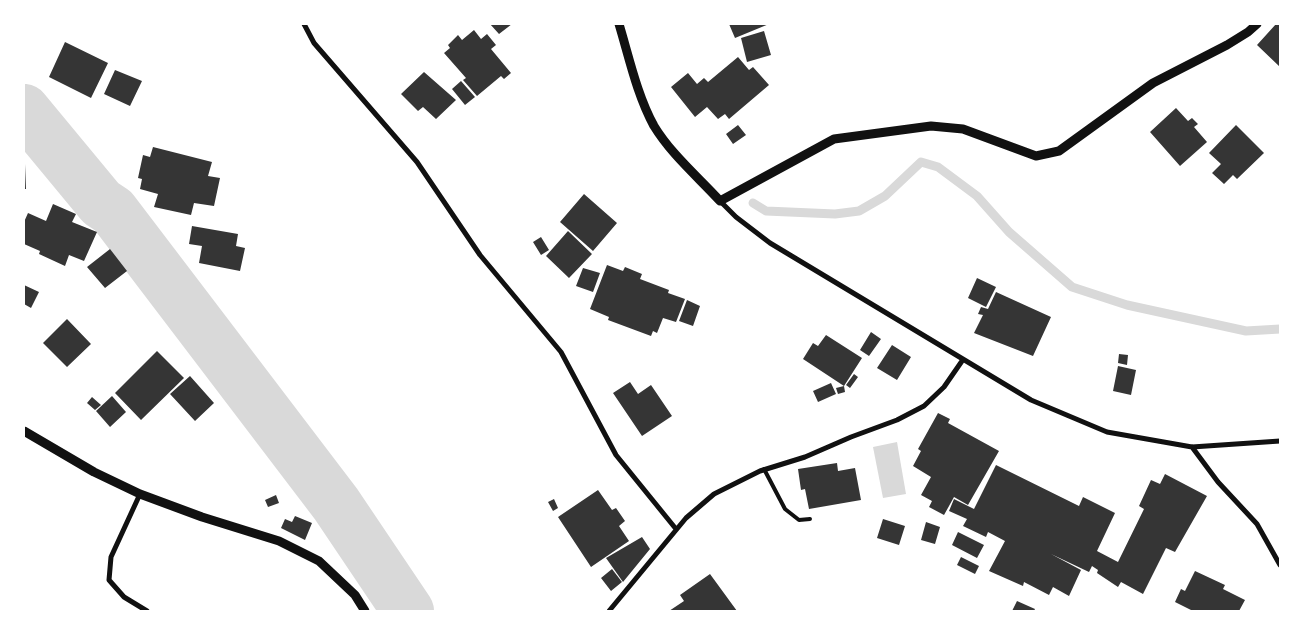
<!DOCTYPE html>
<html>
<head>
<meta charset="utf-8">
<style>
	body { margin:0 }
	#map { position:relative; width:1304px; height:635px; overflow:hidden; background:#fff; font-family:"PT Sans",sans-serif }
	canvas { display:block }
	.frame { position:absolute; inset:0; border:25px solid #fff; pointer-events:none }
</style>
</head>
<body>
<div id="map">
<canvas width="1304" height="635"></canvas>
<div class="frame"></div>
</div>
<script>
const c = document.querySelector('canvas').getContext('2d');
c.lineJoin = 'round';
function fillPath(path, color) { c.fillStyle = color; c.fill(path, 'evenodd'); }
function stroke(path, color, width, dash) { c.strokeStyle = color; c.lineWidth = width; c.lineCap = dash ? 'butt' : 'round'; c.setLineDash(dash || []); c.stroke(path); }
const water = new Path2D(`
	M897,442l9,52 -23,4 -10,-51z`);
const stream = new Path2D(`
	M753,203l13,8 69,3 24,-3 26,-15 36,-34 17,5 39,29 32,36 63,55 55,18 119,26 34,-2`);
const river = new Path2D(`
	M24,110l77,93 12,8 223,293 72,107`);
const building = new Path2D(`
	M490,24h22l-13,10z
	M729,24h40l-34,14z
	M1276,24h4v43l-23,-22z
	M474,30l7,9 6,-5 9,11 -5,4 20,24 -7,6 -3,-3 -24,20 -14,-16 3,-2 -22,-25 6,-5 -2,-3 10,-10 4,5z
	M764,31l7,24 -24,7 -6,-24z
	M65,42l43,21 -17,35 -42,-21z
	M738,57l11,13 4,-3 16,18 -40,34 -4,-5 -7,5 -11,-12 -12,10 -24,-30 17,-14 9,11 7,-6 4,4z
	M115,70l27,11 -12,25 -26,-12z
	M424,72l32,28 -20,19 -13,-12 -5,4 -17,-17z
	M461,81l14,16 -10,8 -13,-16z
	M1176,108l12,13 4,-3 6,6 -4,3 13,15 -27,24 -30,-34z
	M738,125l8,10 -13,9 -7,-10z
	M1236,125l28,28 -27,26 -4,-4 -9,9 -12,-11 9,-9 -12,-11z
	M153,147l59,15 -4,14 12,2 -6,28 -20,-3 -3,12 -37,-8 4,-13 -18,-5 2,-10 -4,-1 5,-23 7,2z
	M24,164h1l1,25h-2z
	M584,194l33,29 -24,28 -33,-29z
	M53,204l23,10 -4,8 25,10 -13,29 -15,-6 -4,11 -26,-12 1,-3 -16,-7v-22l4,-9 18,8z
	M192,226l46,8 -2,12 9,2 -5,23 -41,-8 3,-17 -13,-2z
	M568,231l24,23 -23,24 -23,-22z
	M541,237l8,13 -8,5 -8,-13z
	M110,249l17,22 -22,17 -18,-21z
	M607,265l16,6 2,-4 17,7 -2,5 29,11 -1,3 17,6 -9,23 -13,-4 -6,15 -4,-2 -2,5 -43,-16 1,-3 -19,-8z
	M583,268l17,5 -7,19 -17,-6z
	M977,278l19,9 -10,20 -18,-9z
	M24,285l15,7 -8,16 -7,-4z
	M996,292l55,25 -18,39 -59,-23 9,-18 -5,-1 3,-7 7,2z
	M687,300l13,6 -7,20 -14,-5z
	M67,319l24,25 -24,23 -24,-24z
	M871,332l10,7 -12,17 -9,-6z
	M826,335l36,23 -18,28 -41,-27 10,-16 5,3z
	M892,345l19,12 -14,23 -20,-12z
	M157,351l27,27 -43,42 -26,-27z
	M1119,354l9,1 -1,10 -9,-2z
	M1118,366l18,4 -5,25 -18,-4z
	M854,374l4,3 -8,11 -4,-3z
	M190,376l24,27 -19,18 -25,-27z
	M630,382l8,12 13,-9 21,31 -30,20 -29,-43z
	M831,383l5,11 -18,8 -5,-11z
	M844,386l1,6 -7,2 -2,-6z
	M112,396l14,16 -16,15 -14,-16z
	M92,397l9,8 -6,5 -8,-7z
	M938,413l12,6 -2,4 51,28 -31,54 -14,-8 -10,18 -15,-8 3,-6 -11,-6 10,-18 -18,-11 8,-15 -3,-2z
	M837,463l1,8 17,-3 6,32 -52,9 -4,-20 -4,1 -3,-21z
	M996,465l83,41 4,-9 32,16 -18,38 21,11 26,-53 -5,-3 12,-26 9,4 5,-10 42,22 -32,56 -9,-4 -23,46 -22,-12 -3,5 -21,-14 1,-3 -6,-4 -3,6 -38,-18 30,16 -12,26 -16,-9 -4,8 -25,-13 -1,4 -34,-15 16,-30 -17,-9 -2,5 -23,-11 4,-7 -18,-8 5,-12 20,10z
	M598,490l14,20 4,-2 9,13 -6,5 10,15 -38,26 -33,-50z
	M276,495l3,8 -11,4 -3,-7z
	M554,499l4,9 -5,3 -5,-9z
	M295,516l17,7 -7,17 -24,-12 4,-9 7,3z
	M883,519l22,7 -6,19 -22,-7z
	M926,522l14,5 -5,17 -14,-4z
	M958,532l26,13 -7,13 -25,-13z
	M642,537l8,12 -27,33 -17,-24z
	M961,557l18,9 -4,8 -18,-9z
	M612,569l10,13 -11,9 -10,-13z
	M1195,571l30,14 -2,4 22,11 -6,11h-46l-18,-9 6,-13 4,2z
	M710,574l27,37h-68l15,-10 -4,-6z
	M1017,601l18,8 -1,2h-22z`);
const service = new Path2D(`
	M764,469l21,40 14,11 11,-1`);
const minor = new Path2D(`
	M304,24l10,19 103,119 63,93 81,97 55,103 60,74
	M720,201l16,16 34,26 261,157 76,32 85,15 88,-6
	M1192,447l26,35 39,42 23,41
	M140,494l-29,63 -2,23 15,17 23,14
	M609,611l77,-93 28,-24 46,-23 45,-14 46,-20 46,-17 27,-14 20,-19 18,-26`);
const tertiary = new Path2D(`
	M619,24c10,33 18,71 35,102 17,28 44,51 66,75l114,-62 97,-13 32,3 73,27 23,-5 94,-68 74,-38 21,-13 9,-8
	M24,431l70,41 46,22 62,23 77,24 40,20 36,34 10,16`);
fillPath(water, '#d9d9d9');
stroke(stream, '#d9d9d9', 9);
stroke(river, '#d9d9d9', 52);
fillPath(building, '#353535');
stroke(service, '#111', 4);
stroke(minor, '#111', 5);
stroke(tertiary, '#111', 9);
</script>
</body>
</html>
